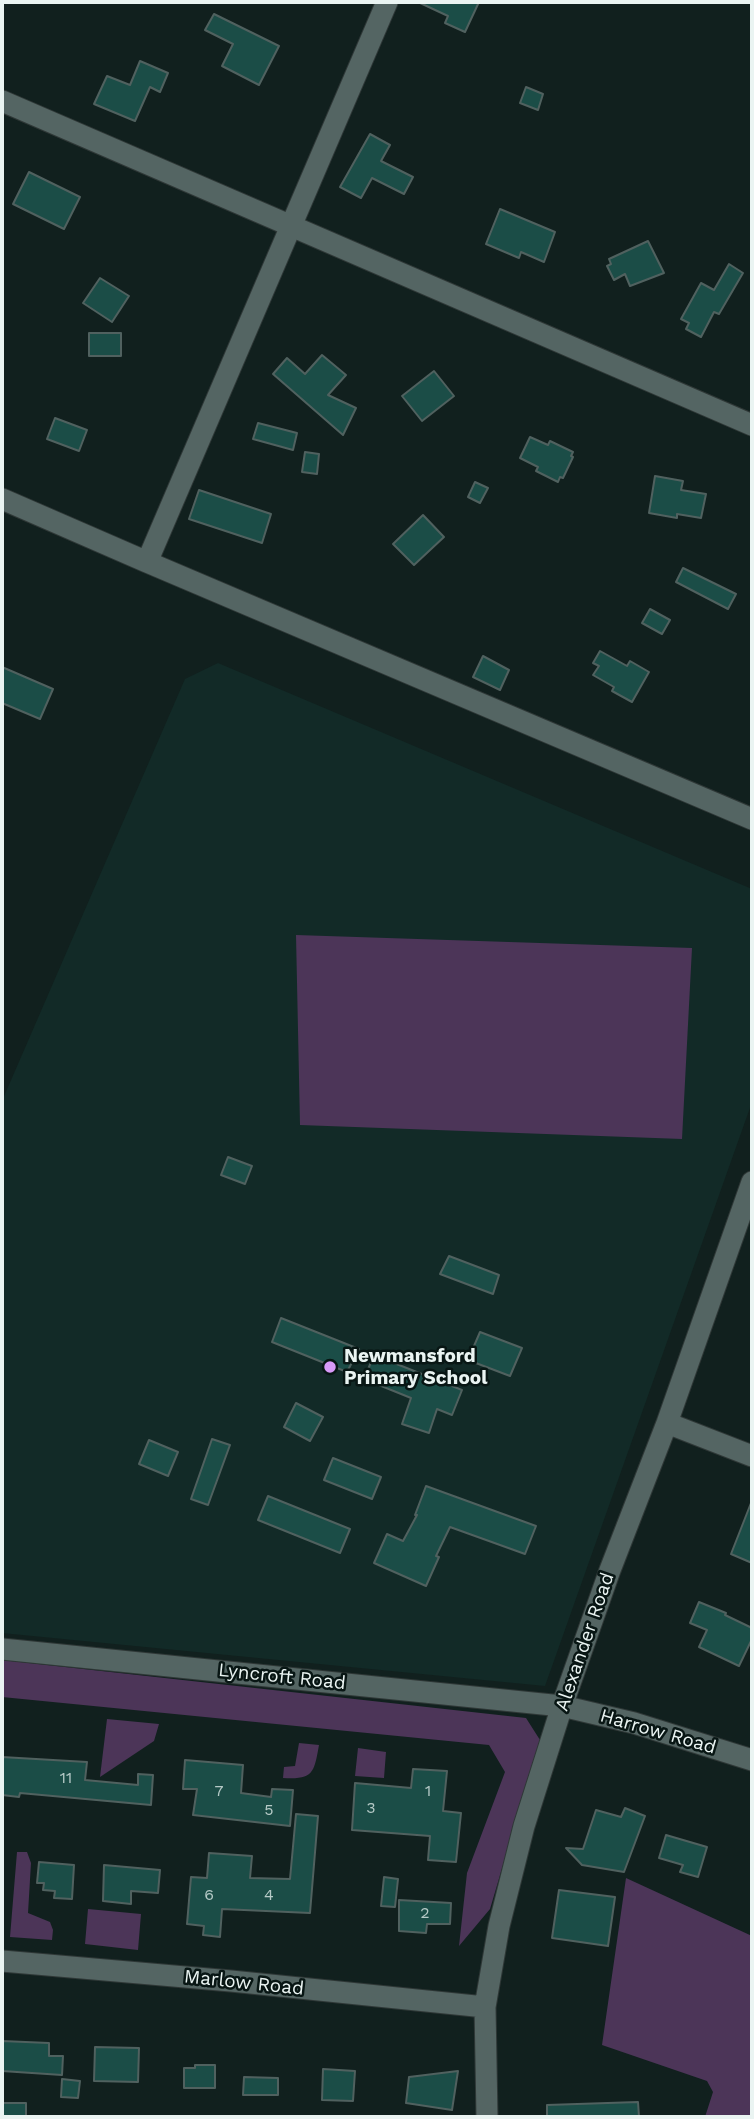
<!DOCTYPE html>
<html>
<head>
<meta charset="utf-8">
<style>
	body { margin:0 }
	#map { position:relative; width:754px; height:2119px; overflow:hidden; background:#11201e; font-family:"Work Sans",sans-serif }
	canvas { display:block }
	.frame { position:absolute; inset:0; border:4px solid #eaf4f2; pointer-events:none }
</style>
</head>
<body>
<div id="map">
<canvas width="754" height="2119"></canvas>
<div class="frame"></div>
</div>
<script>
const c = document.querySelector('canvas').getContext('2d');
c.lineJoin = 'round';
function fillPath(path, color) { c.fillStyle = color; c.fill(path, 'evenodd'); }
function stroke(path, color, width, dash) { c.strokeStyle = color; c.lineWidth = width; c.lineCap = dash ? 'butt' : 'round'; c.setLineDash(dash || []); c.stroke(path); }
function label(font, color, halo, rows, align = 'center') {
  c.font = font + ' "Work Sans",sans-serif'; c.lineWidth = 5; c.setLineDash([]); c.textBaseline = 'middle'; c.strokeStyle = halo; c.fillStyle = color; for (const [text, x, y, turn = 0] of rows) {
    c.save(); c.translate(x, y); c.rotate((+turn || 0) * Math.PI / 180); c.textAlign = isNaN(turn) ? turn : align; if (halo) c.strokeText(text, 0, 0); c.fillText(text, 0, 0); c.restore();
  }
}
const built = new Path2D(`
	M218,663l534,226v213l-207,584 -543,-53v-532l183,-422z`);
const green = new Path2D(`
	M296,935l396,13 -10,191 -382,-14z
	M2,1660l524,58 14,22 -50,169 -31,37 8,-73 38,-101 -16,-27 -487,-48z
	M107,1719l52,5 -5,17 -54,36z
	M299,1743l20,2c-5,27 -5,35 -36,33l1,-11 11,-1z
	M358,1748l28,4 -2,26 -29,-2z
	M17,1852h10l4,11 -3,50 22,9 3,8 -1,10 -42,-3z
	M626,1878l126,58v181h-47l8,-25 -6,-11 -105,-36z
	M88,1909l53,5 -3,36 -53,-6z`);
const building = new Path2D(`
	M418,2h61l-14,30 -20,-9 3,-7z
	M214,14l65,32 -20,39 -37,-19 11,-22 -28,-14z
	M140,61l28,12 -8,19 -10,-5 -15,34 -41,-17 13,-28 23,9z
	M526,87l17,7 -5,16 -18,-7z
	M370,134l20,11 -9,16 32,16 -9,17 -32,-16 -11,20 -21,-11z
	M29,172l51,25 -16,32 -51,-25z
	M500,209l55,23 -11,30 -23,-10 -2,6 -33,-14z
	M648,241l16,32 -34,13 -5,-12 -11,6 -7,-14 4,-2 -2,-5z
	M729,264l14,9 -24,41 -5,-2 -13,25 -15,-8 3,-6 -8,-4 20,-36 13,7z
	M100,278l29,18 -17,26 -29,-19z
	M89,333h32v23h-32z
	M322,355l24,20 -18,20 28,13 -13,27 -70,-61 14,-16 18,16z
	M434,371l20,25 -32,25 -20,-25z
	M55,418l32,12 -8,21 -32,-12z
	M258,423l39,10 -4,17 -40,-11z
	M530,437l18,8 2,-4 23,11 -2,4 2,1 -10,21 -3,-1 -2,5 -22,-11 2,-4 -18,-9z
	M305,452l14,2 -2,20 -15,-2z
	M655,476l28,5 -2,9 25,4 -5,24 -24,-4v4l-28,-5z
	M475,482l13,6 -8,15 -12,-6z
	M199,490l72,24 -9,29 -73,-24z
	M423,515l21,22 -30,28 -21,-21z
	M683,568l53,26 -8,15 -52,-27z
	M650,609l20,11 -8,14 -20,-11z
	M600,651l27,15 3,-5 19,11 -17,30 -20,-11 2,-4 -21,-12 6,-9 -6,-3z
	M483,656l26,14 -9,20 -27,-13z
	M2,667l51,22 -13,30 -38,-16z
	M228,1157l24,9 -7,18 -24,-9z
	M449,1256l50,19 -6,19 -53,-20z
	M281,1318l78,31 -12,23 -75,-30z
	M480,1332l42,16 -12,28 -42,-16z
	M374,1355l88,35 -10,25 -15,-6 -8,24 -27,-9 9,-26 -47,-19z
	M296,1403l27,14 -13,24 -26,-14z
	M212,1439l18,6 -22,60 -17,-6z
	M149,1440l29,12 -10,24 -29,-12z
	M333,1458l48,19 -9,22 -48,-19z
	M426,1486l110,40 -11,28 -75,-27 -14,29 3,1 -13,29 -52,-23 13,-29 16,7 14,-26h-2z
	M268,1496l82,33 -10,24 -82,-33z
	M751,1503h1v60l-21,-9z
	M699,1602l27,11 -1,2 27,13v11l-13,27 -40,-19 8,-17 -17,-7z
	M2,1757l85,5 -2,18 53,5v-11l15,1 -2,30 -131,-12 -1,4 -17,-2z
	M185,1760l58,5 -2,28 30,4 1,-8 21,1 -3,36 -97,-11 4,-26h-14z
	M413,1769l34,2 -4,40 18,2 -5,49 -28,-2 2,-24 -78,-6 3,-47 56,5z
	M625,1808l20,8 -21,56 -42,-7 -16,-17 17,1 13,-39 25,7z
	M296,1814l22,2 -8,97 -88,-4 -2,28 -17,-2 1,-9 -17,-2 4,-47 16,1 2,-25 43,3 -2,22 40,1z
	M666,1835l41,12 -9,30 -18,-5 3,-7 -24,-7z
	M39,1862l35,3 -2,34 -18,-1 1,-7 -12,-1 1,-7h-7z
	M104,1865l56,5 -2,23 -27,-2v13l-28,-3z
	M384,1877l14,2 -3,28 -14,-1z
	M559,1890l56,7 -7,49 -56,-8z
	M399,1900l52,3 -1,21h-23l-1,9 -27,-2z
	M2,2041l47,2v13h14l-1,19 -60,-4z
	M95,2047l44,1 -1,34 -44,-1z
	M195,2065h20v23h-31v-20h11z
	M323,2069l32,2 -2,30 -31,-1z
	M458,2071l-6,39 -46,-7 3,-26z
	M244,2077l34,1v17h-35z
	M62,2079l18,2 -2,17 -17,-1z
	M638,2102l1,15h-92v-12z
	M2,2103h24v14h-24z`);
const minor = new Path2D(`
	M387,2l-240,560 605,257
	M2,101l750,324
	M2,499l145,63
	M667,1423l85,33
	M2,1649l560,57 72,17 118,37
	M2,1961l229,20 254,26
	M487,2117l-2,-110 14,-81 25,-100 38,-120 48,-136 57,-147 85,-241`);
const markers = [
	[330,1367,7,"#d89af8"]
];
const numberNames = [
	["11",66,1778],
	["7",219,1791],
	["1",428,1791],
	["3",371,1808],
	["5",269,1810],
	["6",209,1895],
	["4",269,1895],
	["2",425,1913]
];
const poiNames = [
	["Newmansford",344,1356],
	["Primary School",344,1378]
];
const streetNames = [
	["Alexander Road",585,1642,-71],
	["Lyncroft Road",282,1677,6],
	["Harrow Road",658,1732,16],
	["Marlow Road",244,1983,6]
];
fillPath(built, '#122a27');
fillPath(green, '#4c3558');
fillPath(building, '#1b4d47');
stroke(building, '#50615f', 2);
stroke(minor, '#2f3837', 23);
stroke(minor, '#546563', 21);
for (const [x, y, r, color] of markers) { const dot = new Path2D(); dot.arc(x, y, r, 0, 2 * Math.PI); c.fillStyle = color; c.fill(dot); stroke(dot, '#081614', 2.5); }
label('16px', '#b6cac7', null, numberNames);
label('bold 19px', '#eaf4f2', '#081614', poiNames, 'left');
label('19px', '#eaf4f2', '#081614', streetNames);
</script>
</body>
</html>
